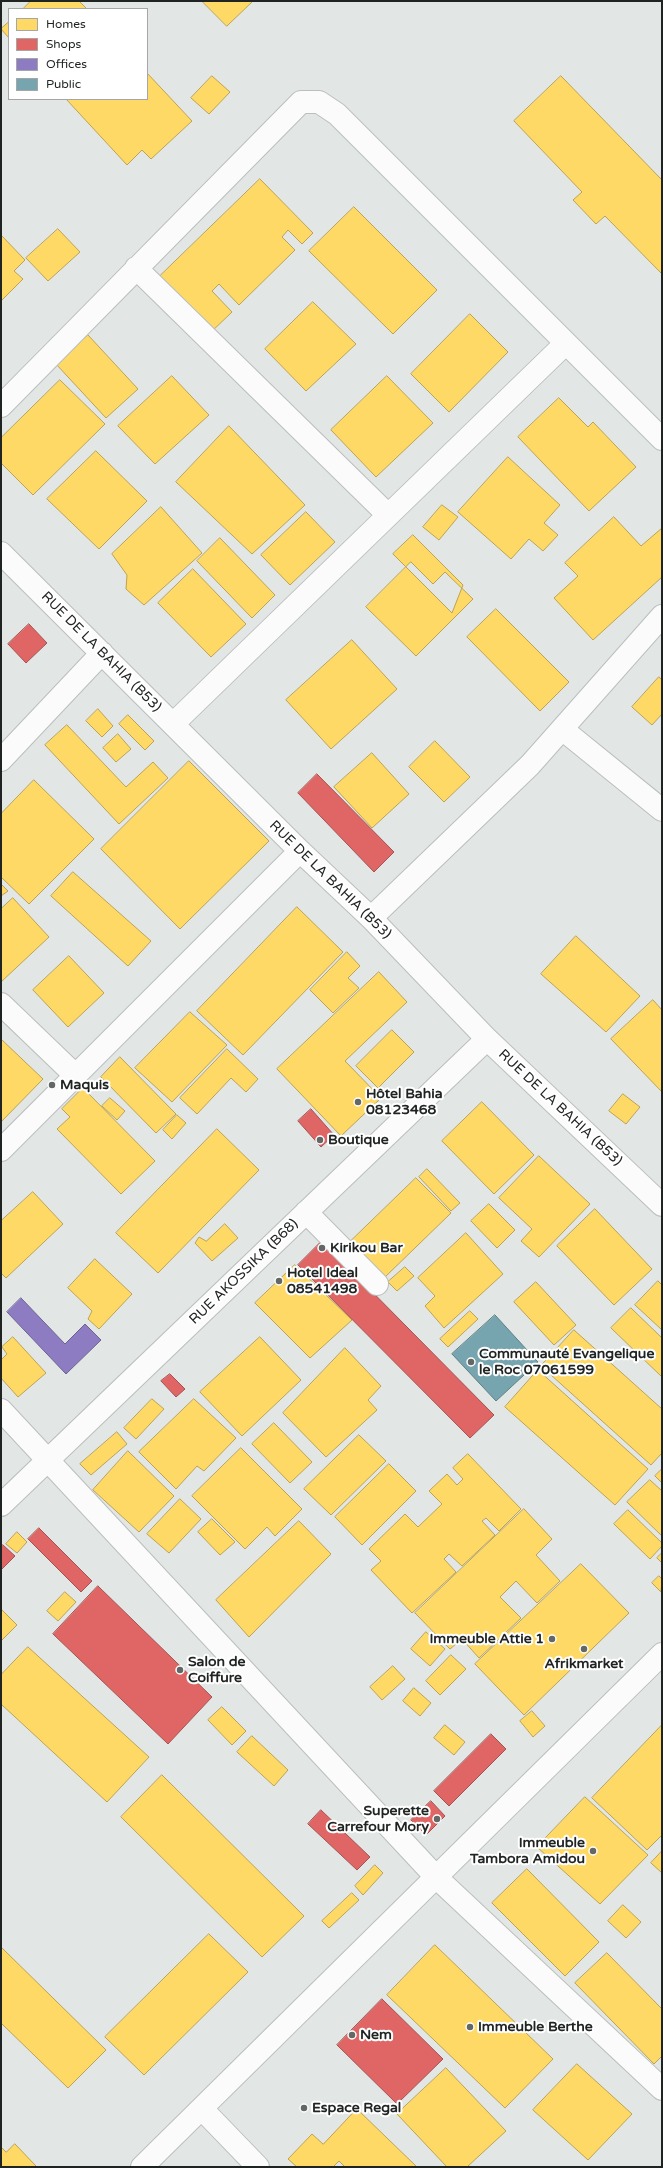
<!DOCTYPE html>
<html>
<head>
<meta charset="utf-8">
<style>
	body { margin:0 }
	#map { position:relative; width:663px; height:2168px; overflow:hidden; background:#e2e7e5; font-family:"Varela Round",sans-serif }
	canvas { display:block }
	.frame { position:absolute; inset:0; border:2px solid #1f2322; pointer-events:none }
	.legend { position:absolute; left:8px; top:8px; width:140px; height:92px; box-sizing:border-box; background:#fff; border:1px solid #a5a7a7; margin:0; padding:5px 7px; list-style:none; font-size:12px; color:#1f2322 }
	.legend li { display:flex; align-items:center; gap:8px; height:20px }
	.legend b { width:20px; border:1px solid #a5a7a7 }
</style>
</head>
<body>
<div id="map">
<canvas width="663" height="2168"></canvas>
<div class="frame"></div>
<ul class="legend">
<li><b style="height:11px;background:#ffd966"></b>Homes</li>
<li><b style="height:11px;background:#e06666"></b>Shops</li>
<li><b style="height:11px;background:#8e7cc3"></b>Offices</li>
<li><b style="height:11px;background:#76a5af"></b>Public</li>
</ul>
</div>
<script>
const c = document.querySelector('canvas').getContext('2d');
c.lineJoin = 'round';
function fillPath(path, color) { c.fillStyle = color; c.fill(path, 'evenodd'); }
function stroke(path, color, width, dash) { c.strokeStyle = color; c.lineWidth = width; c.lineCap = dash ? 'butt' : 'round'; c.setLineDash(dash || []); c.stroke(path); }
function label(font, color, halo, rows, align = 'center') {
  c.font = font + ' "Varela Round",sans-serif'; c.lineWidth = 4; c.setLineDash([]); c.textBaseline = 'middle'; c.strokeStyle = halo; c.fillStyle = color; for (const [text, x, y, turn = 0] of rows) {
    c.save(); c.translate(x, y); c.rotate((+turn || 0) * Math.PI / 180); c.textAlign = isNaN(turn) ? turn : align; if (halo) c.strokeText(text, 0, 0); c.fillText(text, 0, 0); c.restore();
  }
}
const homes = new Path2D(`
	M31,1h48l8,8h-64z
	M202,1h51l-26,25z
	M9,22v16l-8,-9z
	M147,73l45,48 -41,38 -9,-9 -15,15 -61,-66h81z
	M212,76l18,16 -21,22 -18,-16z
	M561,76l101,104v94l-57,-58 -9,8 -23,-24 9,-8 -68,-71z
	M260,179l53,54 -11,11 -14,-14 -6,7 13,13 -56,55 -20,-21 -7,7 20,21 -23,22 -53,-54z
	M354,207l83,83 -44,44 -84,-83z
	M58,229l22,23 -32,29 -22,-23z
	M1,235l24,25 -11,11 9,8 -22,22z
	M313,302l43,42 -50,47 -41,-42z
	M470,314l38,38 -59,60 -38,-38z
	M88,335l50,54 -32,29 -50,-54z
	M172,376l37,39 -54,49 -37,-38z
	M387,376l46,47 -57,54 -45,-47z
	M60,380l45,44 -72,71 -32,-32v-25z
	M559,398l29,29 5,-5 43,45 -47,44 -71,-74z
	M229,426l76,79 -53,49 -76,-72z
	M96,451l51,50 -48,48 -52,-50z
	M508,457l52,48 -16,18 14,12 -15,16 -14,-12 -18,20 -53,-47z
	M442,505l16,12 -19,23 -16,-13z
	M161,507l41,46 -58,52 -18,-16 1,-14 -15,-21z
	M306,512l29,30 -45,43 -29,-30z
	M614,517l27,29 21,-18v49l-69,63 -39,-42 24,-22 -13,-13z
	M413,535l50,50 -11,28 -59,-59z
	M220,538l55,57 -23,23 -55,-57z
	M411,562l22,22 12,-12 28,27 -57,57 -50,-49z
	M193,569l53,55 -35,33 -53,-54z
	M496,609l73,73 -29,29 -73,-74z
	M352,640l45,49 -66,60 -45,-49z
	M659,677l3,3v34l-10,11 -20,-18z
	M98,709l15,17 -11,11 -16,-16z
	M128,715l26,26 -9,9 -26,-26z
	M67,725l59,62 27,-25 15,16 -49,46 -74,-79z
	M118,734l13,15 -15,13 -13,-14z
	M435,741l35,36 -26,25 -35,-35z
	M372,753l37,41 -37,34 -38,-41z
	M189,761l80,80 -89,88 -79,-80z
	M34,780l60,59 -65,65 -28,-27v-63z
	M73,872l78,69 -23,25 -77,-70z
	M1,884l7,7 -7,5z
	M13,898l36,39 -48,45v-73z
	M297,907l46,45 -100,103 -46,-44z
	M576,936l64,60 -34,36 -65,-58z
	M347,952l13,14 -12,12 11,10 -26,25 -23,-23z
	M69,956l35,37 -36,34 -35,-37z
	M379,972l28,30 -62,59 36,37 -40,38 -64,-67z
	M653,1000l9,10v82l-51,-53z
	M190,1012l37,33 -55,57 -37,-34z
	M392,1030l22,22 -36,36 -22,-22z
	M1,1039l42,40 -42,43z
	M227,1049l31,30 -12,13 -15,-14 -34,36 -17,-16z
	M120,1057l56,57 -20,19 -55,-56z
	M83,1088l72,73 -34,33 -64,-65 13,-12 -8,-8z
	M623,1094l17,13 -14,17 -17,-13z
	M110,1098l15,13 -8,9 -15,-14z
	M482,1102l52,53 -40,39 -52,-53z
	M177,1115l9,8 -14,16 -9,-9z
	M217,1129l42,41 -101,103 -42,-40z
	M539,1156l51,48 -51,53 -18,-16 11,-12 -33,-31z
	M427,1169l33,34 -9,8 -32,-34z
	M416,1178l35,35 -68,66 -34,-36z
	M33,1192l30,32 -57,54 -5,-5v-52z
	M489,1204l26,26 -18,18 -26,-27z
	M595,1209l57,60 -38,36 -57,-59z
	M225,1224l13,14 -26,23 -17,-18 4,-6 7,4z
	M466,1233l37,41 -59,54 -19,-22 10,-10 -17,-18z
	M95,1259l37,35 -33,35 -11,-10 4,-8 -24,-23z
	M295,1265l57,55 -42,38 -55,-55z
	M405,1267l9,9 -17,15 -9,-9z
	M658,1281l4,4v45l-27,-25z
	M536,1282l40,43 -22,20 -40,-43z
	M631,1308l31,30v39l-51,-49z
	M470,1311l8,8 -30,28 -8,-8z
	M574,1330l88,79v44l-11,12 -110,-99z
	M13,1337l33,36 -28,24 -17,-19v-18l6,-6 -5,-7z
	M260,1337l41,43 -59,56 -42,-44z
	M345,1348l36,38 -13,14 9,10 -51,47 -43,-44z
	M538,1370l110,99 -33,36 -110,-98z
	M152,1399l12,10 -28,30 -12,-11z
	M194,1399l42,39 -32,33 -7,-5 -21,23 -37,-37z
	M274,1423l38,39 -22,21 -38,-39z
	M117,1432l10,12 -36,31 -11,-11z
	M359,1435l27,26 -55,54 -27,-26z
	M241,1448l61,61 -27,27 -8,-9 -22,22 -53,-53z
	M128,1451l46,45 -35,36 -46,-42z
	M468,1454l53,55 -22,22 -13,-13 -4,3 13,14 -33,31 -13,-12 -5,5 12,13 -44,41 -41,-43 10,-9 -12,-12 36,-35 13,13 24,-23 -13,-13 18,-17 10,11 6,-6 -10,-11z
	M389,1464l27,27 -54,54 -27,-28z
	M662,1469v14l-7,-7z
	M650,1480l12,11v45l-35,-34z
	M180,1499l21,20 -32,34 -22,-19z
	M524,1509l28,30 -16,16 24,26 -23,22 -21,-22 -16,16 21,21 -42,40 -17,-19 -12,10 -35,-36z
	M628,1510l34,33v3l-12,13 -36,-35z
	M212,1519l23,23 -15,13 -22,-23z
	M299,1521l32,33 -82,83 -33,-37z
	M17,1532l10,10 -10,11 -11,-9z
	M662,1553v10l-5,-5z
	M581,1564l48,49 -105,102 -49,-51z
	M659,1576l3,3 -1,13 -9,-9z
	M65,1592l11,10 -18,19 -11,-10z
	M2,1610l15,15 -16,16v-30z
	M426,1632l19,17 -15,17 -19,-17z
	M28,1647l121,110 -42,45 -106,-98v-29z
	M451,1655l15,14 -26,26 -14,-14z
	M393,1666l12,13 -23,21 -12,-13z
	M414,1688l17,15 -11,13 -17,-15z
	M222,1707l24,24 -14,14 -24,-25z
	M532,1711l13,15 -12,11 -13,-16z
	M445,1725l20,17 -11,13 -20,-17z
	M662,1725v110l-15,15 -55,-52z
	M252,1736l36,34 -14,16 -37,-34z
	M162,1775l142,141 -42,41 -141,-140z
	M585,1797l63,58 -48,49 -63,-57z
	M662,1851v22l-11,-10z
	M375,1865l8,8 -20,22 -8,-9z
	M527,1869l72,73 -34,34 -73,-73z
	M352,1893l7,7 -30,28 -7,-7z
	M623,1905l18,17 -15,16 -18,-17z
	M209,1934l39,38 -104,103 -39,-38z
	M435,1945l118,114 -48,49 -118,-113z
	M1,1947l105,103 -38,38 -67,-65z
	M607,1953l55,56v47l-8,8 -79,-81z
	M577,2064l55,50 -44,46 -55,-50z
	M446,2068l60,63 -39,36h-20l-50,-53z
	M357,2109l60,58h-72l-6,-6 -6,6h-36l-9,-8 24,-25 11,10z
	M15,2144l21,22 -1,1h-34v-20l5,5z`);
const shops = new Path2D(`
	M29,624l18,19 -21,20 -18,-19z
	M317,774l77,78 -20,20 -76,-79z
	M311,1109l23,26 -13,12 -23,-26z
	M322,1241l172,174 -24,23 -172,-173z
	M170,1374l15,15 -9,8 -15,-16z
	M39,1528l53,53 -11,11 -53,-53z
	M3,1545l12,11 -14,14v-24z
	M98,1586l114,111 -44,47 -115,-110z
	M491,1734l15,15 -57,57 -15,-15z
	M431,1801l14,15 -19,19 -15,-15z
	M321,1810l49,47 -13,13 -49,-46z
	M382,1999l61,60 -46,45 -60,-59z`);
const offices = new Path2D(`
	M21,1298l44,46 20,-20 16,16 -35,34 -59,-62z`);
const public = new Path2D(`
	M495,1315l43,47 -42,39 -44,-47z`);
const minor = new Path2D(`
	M136,268l252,247
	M1,406l300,-304h18l18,12 325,325
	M1,553l299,298 71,67 116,121 175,166
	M173,724l392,-380
	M562,729l100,81
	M1,760l101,-107
	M371,918l159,-153 132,-149
	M1,1004l74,71
	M1,1150l299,-299
	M306,1212l71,72
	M1,1410l436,468 225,211
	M1,1505l486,-466
	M202,2109l56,58
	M142,2167l520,-513`);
const markers = [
	[52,1085,4,"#636866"],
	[358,1102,4,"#636866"],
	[320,1140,4,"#636866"],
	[322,1248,4,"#636866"],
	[279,1281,4,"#636866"],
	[471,1362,4,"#636866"],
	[552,1639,4,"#636866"],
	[584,1649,4,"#636866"],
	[180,1670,4,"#636866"],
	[437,1819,4,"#636866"],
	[593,1851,4,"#636866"],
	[470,2027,4,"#636866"],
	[352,2035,4,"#636866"],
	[304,2108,4,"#636866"]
];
const streetNames = [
	["RUE DE LA BAHIA (B53)",101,652,45],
	["RUE DE LA BAHIA (B53)",330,880,44],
	["RUE DE LA BAHIA (B53)",560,1108,43],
	["RUE AKOSSIKA (B68)",244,1272,-44]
];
const poiNames = [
	["Maquis",60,1085],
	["Hôtel Bahia",366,1094],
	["08123468",366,1110],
	["Boutique",328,1140],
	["Kirikou Bar",330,1248],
	["Hotel Ideal",287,1273],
	["08541498",287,1289],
	["Communauté Evangelique",479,1354],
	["le Roc 07061599",479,1370],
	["Immeuble Attie 1",544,1639,"right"],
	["Salon de",188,1662],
	["Coiffure",188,1678],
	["Afrikmarket",584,1664,"center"],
	["Superette",429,1811,"right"],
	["Carrefour Mory",429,1827,"right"],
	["Immeuble",585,1843,"right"],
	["Tambora Amidou",585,1859,"right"],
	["Immeuble Berthe",478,2027],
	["Nem",360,2035],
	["Espace Regal",312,2108]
];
fillPath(homes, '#ffd966');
stroke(homes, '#bca252', 1);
fillPath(shops, '#e06666');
stroke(shops, '#a65252', 1);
fillPath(offices, '#8e7cc3');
stroke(offices, '#6d6193', 1);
fillPath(public, '#76a5af');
stroke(public, '#5c7e85', 1);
stroke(minor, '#babebd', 24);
stroke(minor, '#fbfbfb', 22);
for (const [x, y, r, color] of markers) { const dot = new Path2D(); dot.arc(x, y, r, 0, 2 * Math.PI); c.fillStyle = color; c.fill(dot); stroke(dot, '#fff', 1.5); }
label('14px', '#1f2322', '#fff', streetNames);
label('bold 14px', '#1f2322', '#fff', poiNames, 'left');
</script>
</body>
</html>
